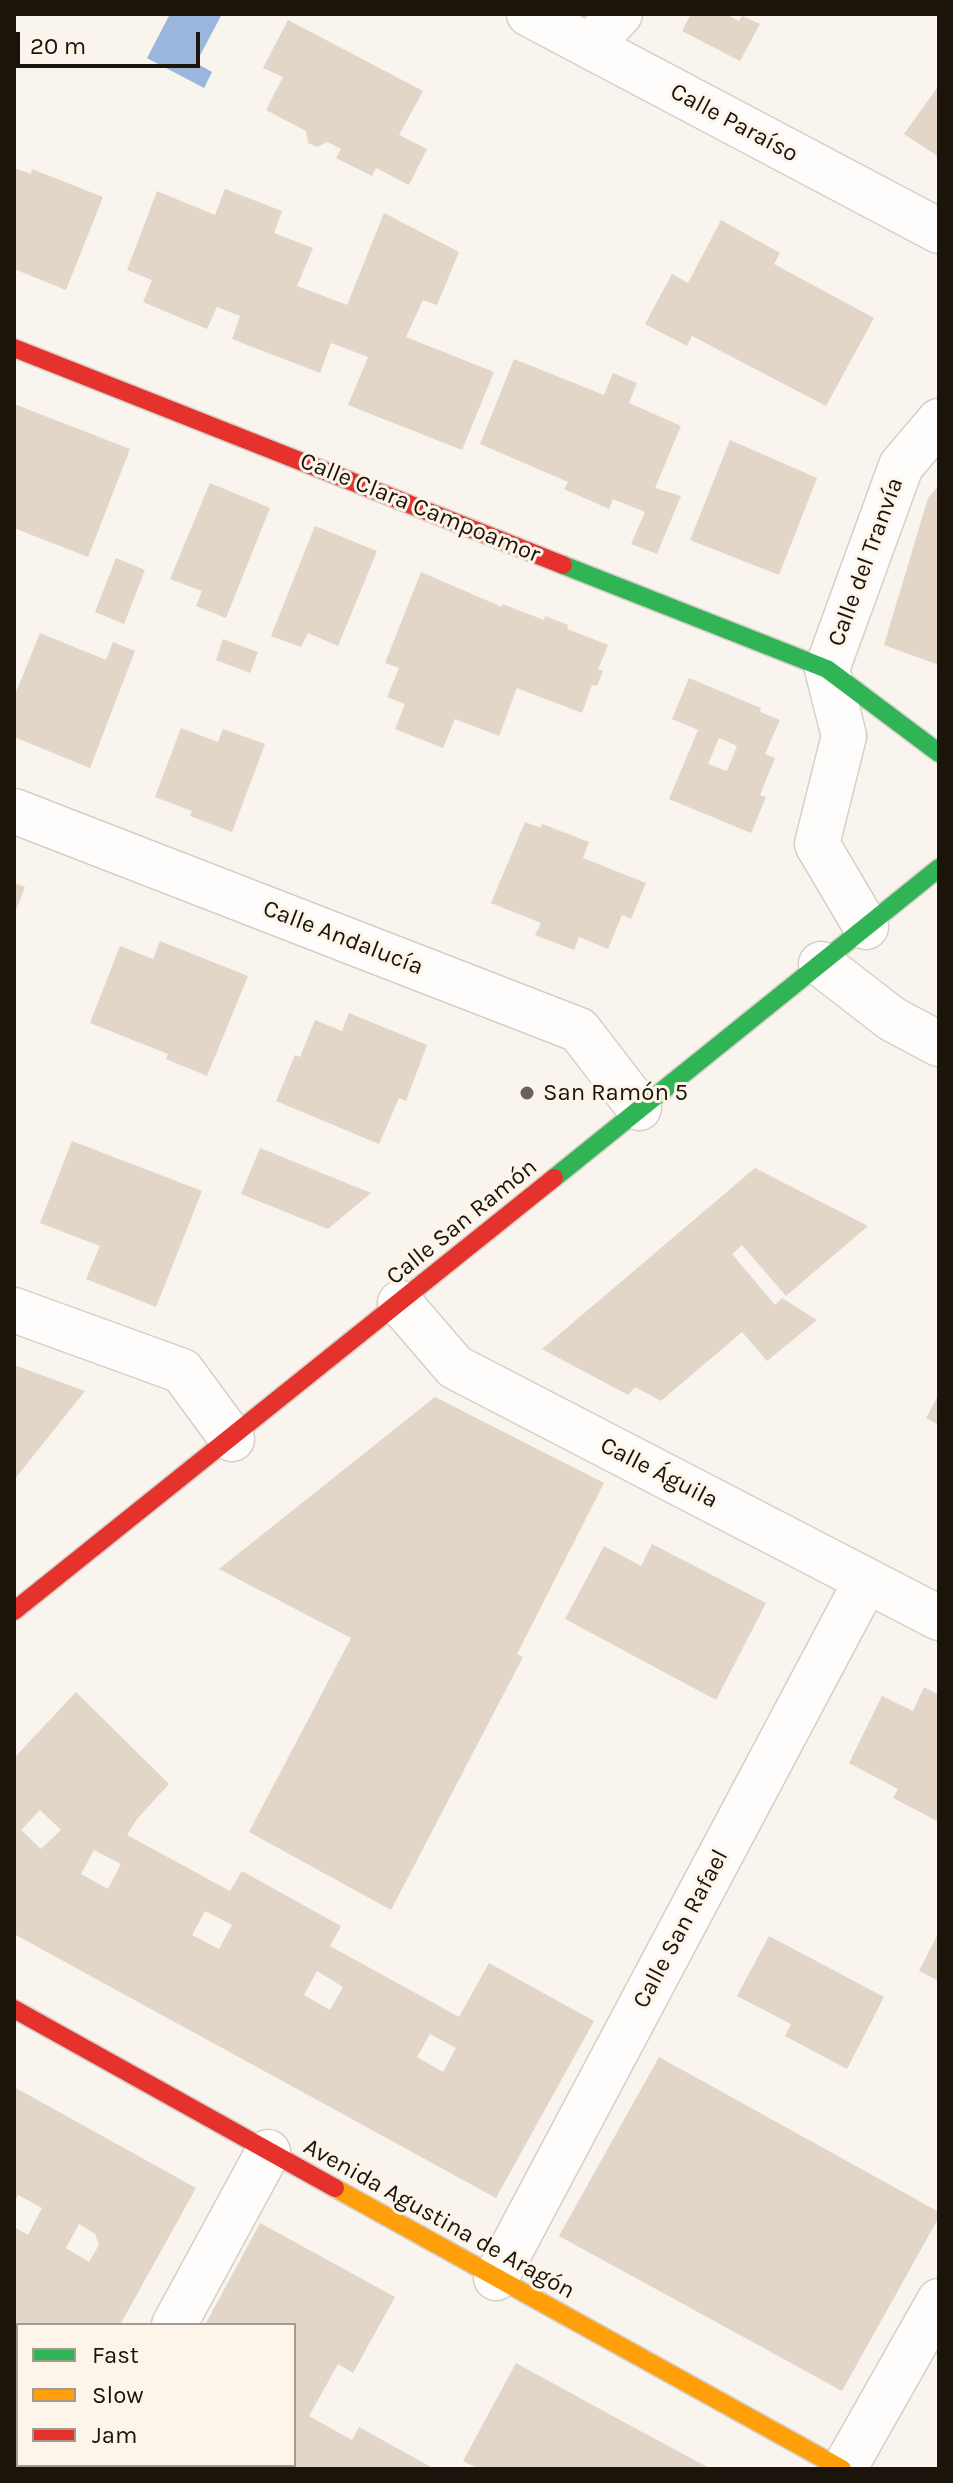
<!DOCTYPE html>
<html>
<head>
<meta charset="utf-8">
<style>
	body { margin:0 }
	#map { position:relative; width:953px; height:2483px; overflow:hidden; background:#f9f4ee; font-family:Karla,sans-serif }
	canvas { display:block }
	.frame { position:absolute; inset:0; border:16px solid #1b140a; pointer-events:none }
	.legend { position:absolute; left:16px; top:2323px; width:280px; height:144px; box-sizing:border-box; background:#fdf5ea; border:2px solid #a39b90; margin:0; padding:10px 14px; list-style:none; font-size:24px; color:#1b140a }
	.legend li { display:flex; align-items:center; gap:16px; height:40px }
	.legend b { width:40px; border:2px solid #a39b90 }
	.scale { position:absolute; left:16px; top:32px; width:184px; height:36px; box-sizing:border-box; border:4px solid #1b140a; border-top:0; padding-left:10px; font-size:24px; line-height:28px; white-space:nowrap; color:#1b140a; -webkit-text-stroke:6px #fdf5ea; paint-order:stroke }
</style>
</head>
<body>
<div id="map">
<canvas width="953" height="2483"></canvas>
<div class="frame"></div>
<ul class="legend">
<li><b style="height:10px;background:#30b455"></b>Fast</li>
<li><b style="height:10px;background:#ff9f0a"></b>Slow</li>
<li><b style="height:10px;background:#e5322d"></b>Jam</li>
</ul>
<div class="scale">20 m</div>
</div>
<script>
const c = document.querySelector('canvas').getContext('2d');
c.lineJoin = 'round';
function fillPath(path, color) { c.fillStyle = color; c.fill(path, 'evenodd'); }
function stroke(path, color, width, dash) { c.strokeStyle = color; c.lineWidth = width; c.lineCap = dash ? 'butt' : 'round'; c.setLineDash(dash || []); c.stroke(path); }
function label(font, color, halo, rows, align = 'center') {
  c.font = font + ' Karla,sans-serif'; c.lineWidth = 6; c.setLineDash([]); c.textBaseline = 'middle'; c.strokeStyle = halo; c.fillStyle = color; for (const [text, x, y, turn = 0] of rows) {
    c.save(); c.translate(x, y); c.rotate((+turn || 0) * Math.PI / 180); c.textAlign = isNaN(turn) ? turn : align; if (halo) c.strokeText(text, 0, 0); c.fillText(text, 0, 0); c.restore();
  }
}
const water = new Path2D(`
	M170,14h52l-26,49 16,9 -8,16 -57,-30z`);
const building = new Path2D(`
	M691,14h34l14,7 3,-5 18,8 -20,37 -58,-30z
	M288,20l135,71 -24,44 28,14 -18,36 -33,-17 -4,8 -36,-18 5,-9 -14,-7 -10,5 -9,-4 -2,-12 -40,-21 17,-33 -20,-9z
	M939,85v72l-35,-23z
	M14,168l17,6 1,-5 71,28 -37,93 -52,-21z
	M225,189l57,22 -8,22 39,15 -16,38 50,19 37,-92 75,39 -22,53 -14,-5 -17,37 88,35 -32,78 -114,-45 20,-48 -37,-14 -11,30 -88,-34 8,-23 -23,-9 -10,22 -64,-27 9,-22 -25,-10 30,-79 58,24z
	M721,220l59,33 -6,11 100,54 -48,88 -134,-70 -5,10 -42,-22 27,-50 16,9z
	M514,359l90,36 9,-22 24,10 -8,20 52,23 -26,62 26,8 -24,58 -26,-10 14,-32 -32,-13 -4,10 -45,-20 4,-7 -88,-38z
	M14,404l116,45 -42,108 -74,-29z
	M730,440l87,38 -38,97 -89,-35z
	M210,483l60,25 -44,110 -30,-12 6,-15 -32,-12z
	M939,485v180l-55,-20 44,-147z
	M315,526l62,25 -39,95 -30,-13 -7,14 -30,-11z
	M116,558l29,12 -21,54 -29,-12z
	M421,572l81,35v-3l42,16 1,-4 23,9 -1,4 41,16 -10,24 5,2 -6,15 -5,-1 -10,28 -65,-25 -18,48 -44,-17 -12,29 -48,-19 10,-25 -18,-7 12,-29 -14,-5z
	M40,633l66,27 7,-18 22,9 -45,117 -76,-31v-40z
	M223,639l35,13 -8,21 -34,-13z
	M689,678l72,30 -1,4 20,8 -15,34 10,4 -15,37 6,2 -15,36 -82,-34 29,-69 -26,-11zM719,738l18,8 -10,25 -19,-7z
	M181,728l37,14 5,-13 42,15 -33,88 -42,-16 2,-5 -37,-14z
	M525,822l16,6 1,-4 47,18 -6,16 63,25 -15,36 -9,-4 -14,34 -29,-12 -5,13 -39,-15 6,-12 -50,-20z
	M14,883l11,4 -11,28z
	M160,941l88,35 -41,100 -41,-17 2,-5 -78,-31 30,-77 33,13z
	M349,1013l78,32 -21,56 -7,-3 -20,46 -103,-43 19,-46 5,2 15,-37 27,11z
	M72,1141l130,50 -46,116 -70,-28 14,-33 -60,-23z
	M260,1148l111,45 -43,36 -87,-35z
	M755,1168l113,58 -82,70 -44,-51 -10,9 43,51 7,-7 35,22 -50,41 -25,-29 -81,69 -26,-14 -7,8 -86,-46z
	M14,1365l71,26 -71,89z
	M939,1394v31l-13,-7z
	M435,1397l169,86 -87,171 6,3 -132,253 -142,-78 102,-194 -132,-69z
	M652,1544l114,59 -50,97 -151,-81 39,-73 37,20z
	M924,1687l15,8v127l-46,-24 5,-9 -49,-26 33,-67 31,15z
	M76,1692l93,92 -32,35 -10,16 103,56 12,-20 99,55 -11,20 129,71 30,-54 105,58 -98,177 -482,-264v-176zM40,1810l21,20 -20,19 -20,-19zM94,1850l27,14 -13,25 -27,-15zM205,1911l27,14 -13,24 -27,-14zM317,1971l26,16 -13,23 -26,-15zM430,2034l26,14 -13,24 -26,-15z
	M939,1932v49l-20,-10z
	M769,1936l115,61 -37,72 -62,-33 6,-12 -54,-28z
	M659,2057l280,155v5l-97,174 -283,-155z
	M14,2087l182,101 -76,137h-102v140h24l-3,4h-25v-242l14,8 14,-27 -24,-13 -4,7zM79,2224l16,10 4,11 -10,17 -23,-14z
	M260,2223l135,74 -42,76 -15,-9 -29,52 43,24 7,-13 72,40 -1,2h-256l-8,-4h128v-140h-89z
	M516,2363l104,57 91,49h-232l-16,-8z`);
const street = new Path2D(`
	M529,14l410,217
	M589,46l31,-32
	M14,811l565,219 60,78
	M866,927l-49,-83 27,-108 -17,-67 74,-203 38,-45
	M821,964l71,55 47,25
	M400,1303l55,64 484,251
	M14,1310l168,61 50,68
	M496,2278l370,-697
	M174,2325l94,-173
	M96,2469l2,-4
	M844,2469l95,-168`);
const fast = new Path2D(`
	M563,565l264,104 112,84
	M554,1178l385,-310`);
const slow = new Path2D(`
	M335,2188l507,281`);
const jam = new Path2D(`
	M14,348l549,217
	M14,1611l540,-433
	M14,2009l321,179`);
const markers = [
	[527,1093,8,"#69625a"]
];
const streetNames = [
	["Calle Paraíso",734,123,28],
	["Calle Clara Campoamor",420,508,22],
	["Calle del Tranvía",866,562,-70],
	["Calle Andalucía",343,938,21],
	["Calle San Ramón",462,1222,-39],
	["Calle Águila",659,1473,27],
	["Calle San Rafael",681,1929,-62],
	["Avenida Agustina de Aragón",439,2219,29]
];
const poiNames = [
	["San Ramón 5",543,1093]
];
fillPath(water, '#9bb6dc');
fillPath(building, '#e1d6c7');
stroke(street, '#d6cfc7', 47);
stroke(fast, '#d6cfc7', 21);
stroke(slow, '#d6cfc7', 21);
stroke(jam, '#d6cfc7', 21);
stroke(street, '#fefdfc', 44);
stroke(fast, '#30b455', 18);
stroke(slow, '#ff9f0a', 18);
stroke(jam, '#e5322d', 18);
for (const [x, y, r, color] of markers) { const dot = new Path2D(); dot.arc(x, y, r, 0, 2 * Math.PI); c.fillStyle = color; c.fill(dot); stroke(dot, '#fdf5ea', 3); }
label('24px', '#1b140a', '#fdf5ea', streetNames);
label('24px', '#1b140a', '#fdf5ea', poiNames, 'left');
</script>
</body>
</html>
